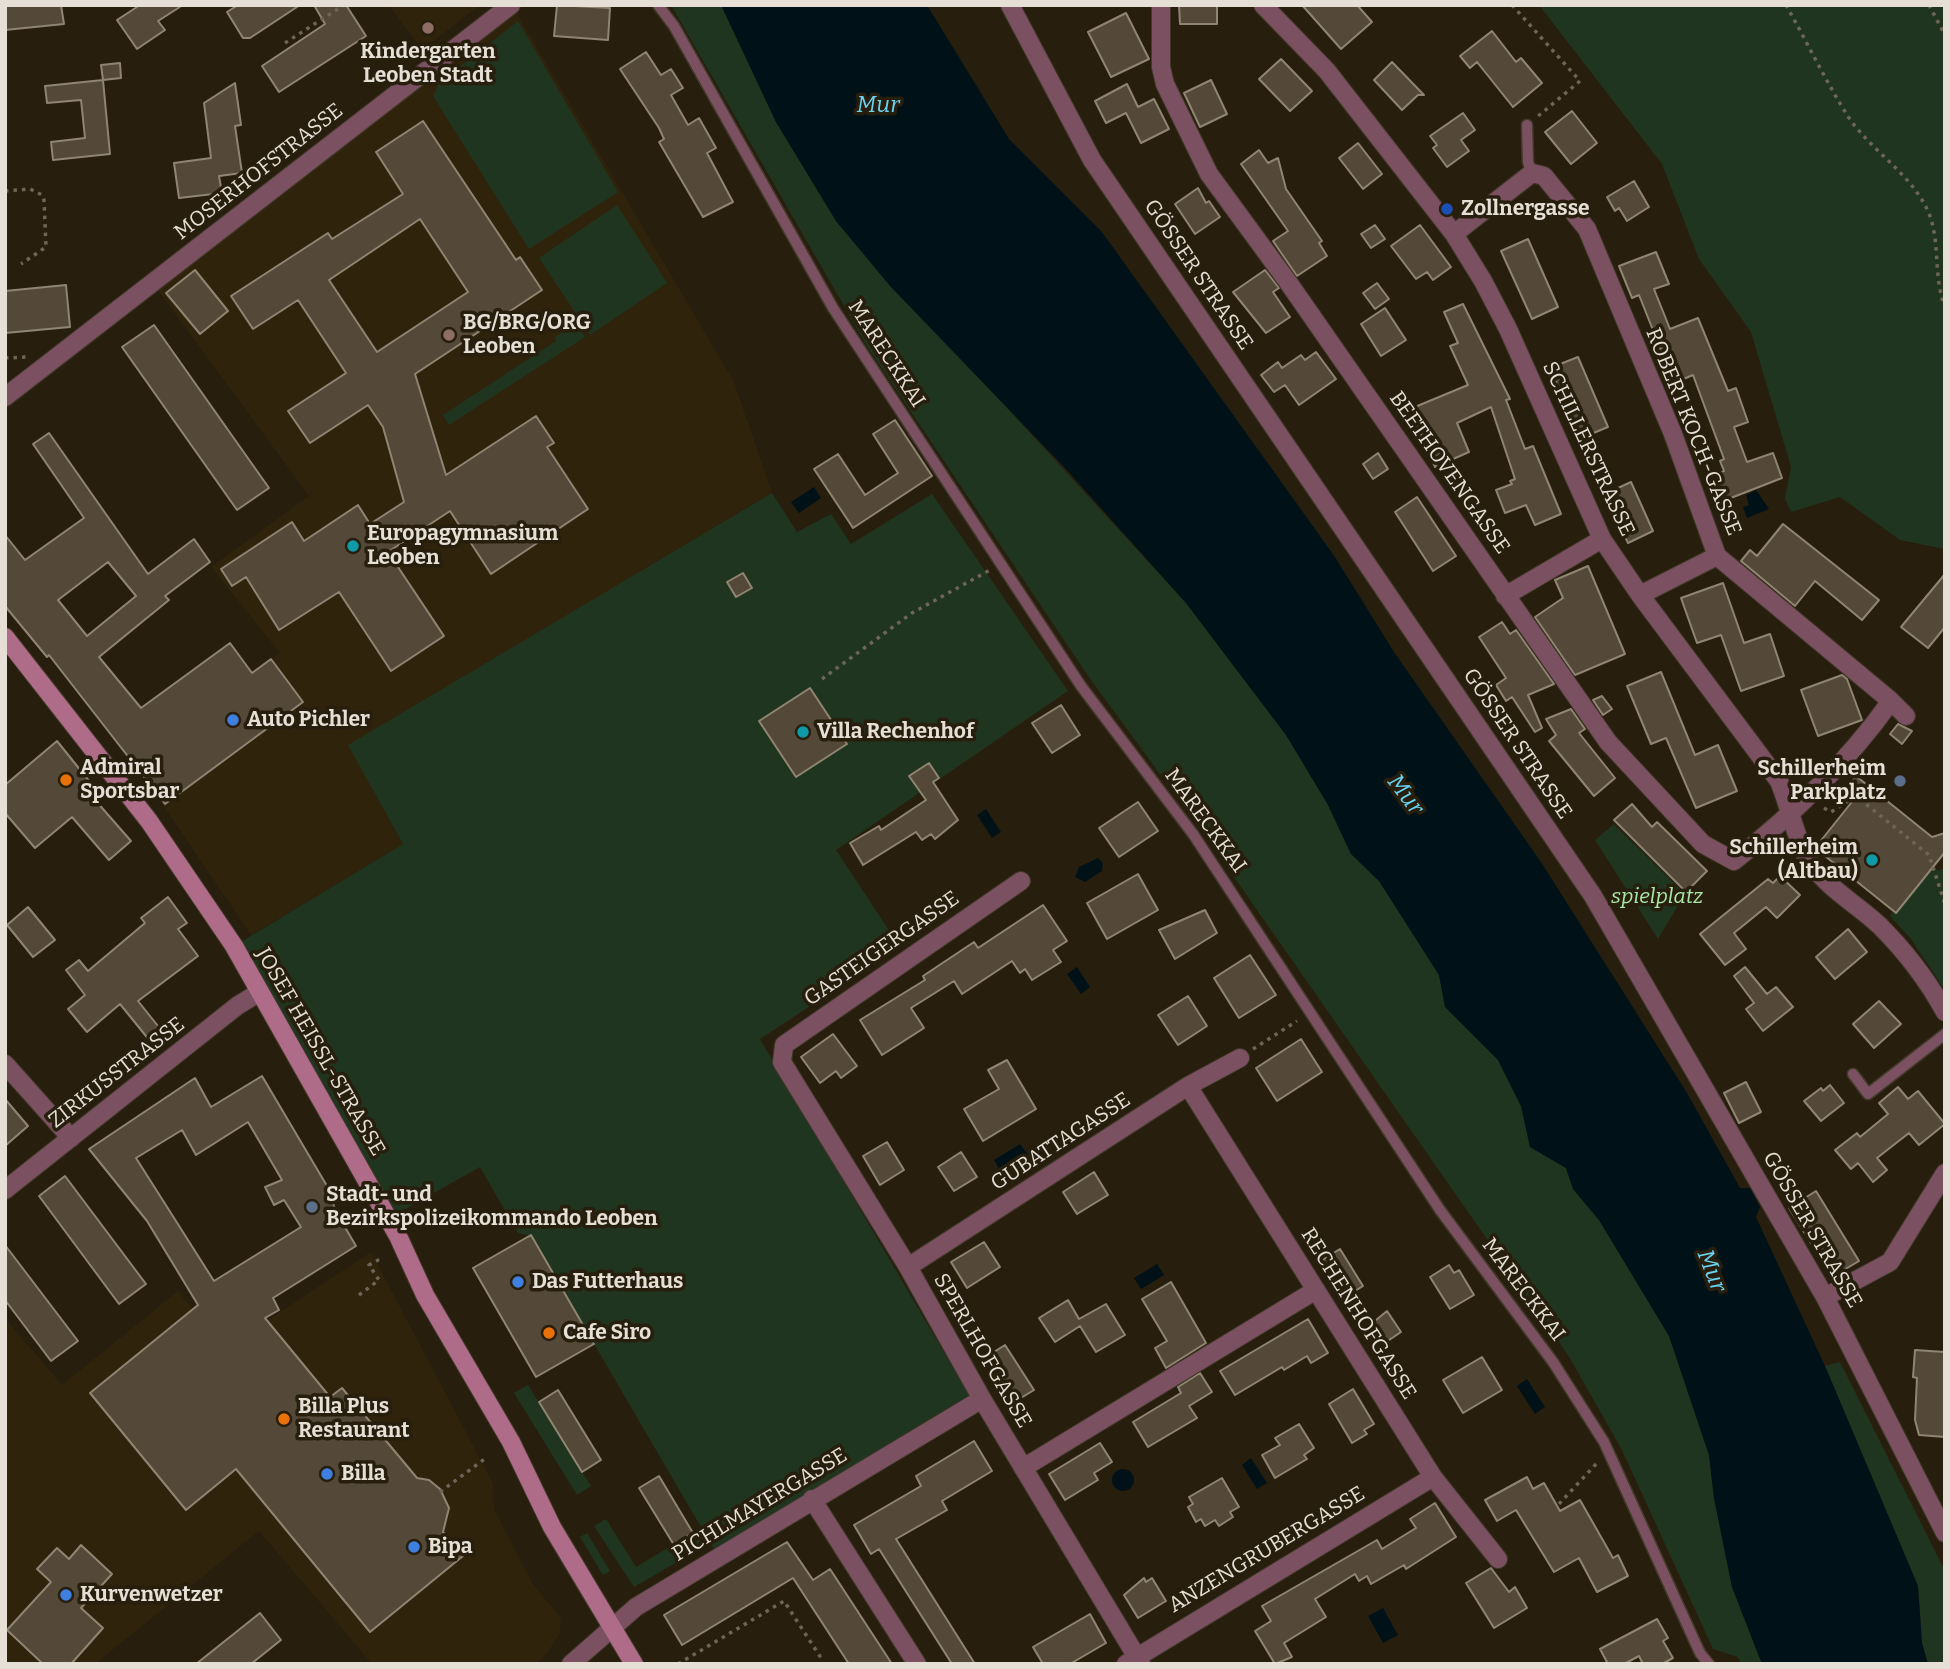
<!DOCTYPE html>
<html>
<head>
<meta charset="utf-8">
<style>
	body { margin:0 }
	#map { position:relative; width:1950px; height:1669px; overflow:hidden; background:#271e0e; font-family:Bitter,serif }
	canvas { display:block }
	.frame { position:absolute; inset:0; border:7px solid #e5dfd5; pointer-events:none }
</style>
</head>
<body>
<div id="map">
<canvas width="1950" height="1669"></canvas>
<div class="frame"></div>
</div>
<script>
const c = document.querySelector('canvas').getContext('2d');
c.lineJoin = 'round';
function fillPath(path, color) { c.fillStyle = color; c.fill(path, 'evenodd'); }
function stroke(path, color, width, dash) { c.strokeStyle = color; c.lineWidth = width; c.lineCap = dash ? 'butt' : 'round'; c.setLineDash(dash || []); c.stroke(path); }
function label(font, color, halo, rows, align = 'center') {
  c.font = font + ' Bitter,serif'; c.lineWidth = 7; c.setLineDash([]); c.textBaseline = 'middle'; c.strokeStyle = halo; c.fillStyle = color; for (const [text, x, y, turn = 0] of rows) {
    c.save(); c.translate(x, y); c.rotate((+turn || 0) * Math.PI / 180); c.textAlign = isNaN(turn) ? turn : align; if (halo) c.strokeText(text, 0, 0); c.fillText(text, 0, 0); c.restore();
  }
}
const built = new Path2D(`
	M389,5h91l-58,45z
	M512,5l222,377 38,111 -423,252 54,99 -152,91 -118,-174 147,-108 -69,-86 98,-71 -152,-207z
	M371,1252l122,231 1,26 38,74 29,35 -1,15 -12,19 -12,12h-164l-113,-133 -164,133h-90v-346l57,67 116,-94 46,58z`);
const green = new Path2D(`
	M671,5h50l55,117 60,99 350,382 100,132 42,70 23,49 28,27 60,94 6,32 53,53 23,46 9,41 36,21 7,21 26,31 70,116 40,119 5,43 18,89 30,77h-21l-3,-7 -25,-8 -91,-199 -54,-95 -367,-525 -113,-154 -221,-330z
	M1539,5h406v544l-45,-9 -60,-43 -49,15 -6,-13 6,-32 -40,-135 -52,-73 -37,-95z
	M518,21l100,171 -89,57 -96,-153 6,-13z
	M617,205l50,78 -77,52 -51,-77z
	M577,323l8,14 -136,88 -6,-10 113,-74 -1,-4z
	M772,493l25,39 34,-18 20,30 81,-50 136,197 -232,159 64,97 -140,92 209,356 -254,156 -184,-315 -13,-3 -38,-66 -92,52 -154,-273 169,-102 -55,-99z
	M1614,824l71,70 -27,45 -63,-99z
	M1945,869v121l-34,-51 -21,-23 2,-4 4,1 34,-42z
	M1840,1362l105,209v93h-17l-6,-21 -4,-57 -93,-220z
	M528,1385l63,101 -14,9 -63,-102z
	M606,1519l30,48 35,-21 5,7 28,-17 4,8 -74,43 -40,-61z
	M587,1533l23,38 -7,4 -23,-38z`);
const water = new Path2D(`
	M721,5h206l82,134 93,93 233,325 59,95 147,210 146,231 53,95h10l10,19 -4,10 69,149 93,220 4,57 6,21h-166l-30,-77 -18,-89 -5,-43 -40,-119 -70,-116 -26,-31 -7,-21 -36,-21 -9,-41 -23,-46 -53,-53 -6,-32 -60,-94 -28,-27 -23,-49 -42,-70 -100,-132 -121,-135 -175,-182 -54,-65 -60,-99z
	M814,487l7,11 -22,15 -8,-11z
	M1756,490l13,19 -22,9 -4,-11 6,-2 -3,-10z
	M986,809l15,23 -9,6 -15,-23z
	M1098,858l5,5 -1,8 -17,11 -10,-5 4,-10z
	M1077,967l13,20 -9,7 -14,-20z
	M1020,1144l8,11 -27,17 -7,-12z
	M1157,1264l7,11 -23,14 -7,-11z
	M1527,1379l18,28 -10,7 -18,-28z
	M1251,1458l16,25 -10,6 -15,-24z
	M1112 1480a11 11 0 1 1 22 0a11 11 0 1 1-22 0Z
	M1383,1608l15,27 -15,8 -15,-27z`);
const building = new Path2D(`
	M5,5h56l3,19 -59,6z
	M140,5h43l-25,16 7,9 -28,19 -20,-29z
	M238,5h62l-50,33h-7l-16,-26z
	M314,5h32l20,31 -87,56 -17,-26 63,-42z
	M557,5l53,3 -2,32 -54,-4z
	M1179,5h38v19h-37z
	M1302,5h55l15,17 -31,27z
	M1126,13l23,46 -38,18 -23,-45z
	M1492,31l24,31 5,-4 21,25 -29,24 -36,-45 -7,6 -10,-12z
	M646,52l15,23 10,-6 12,19 -12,7 17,30 11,-7 17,30 -9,5 26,49 -30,15 -44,-75 5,-3 -5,-11 -39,-59z
	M1281,59l31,32 -22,20 -31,-32z
	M1392,62l32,33h-6l-16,15 -28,-30z
	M120,63l1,15 -18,2 -2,-15z
	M103,80l7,74 -57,6 -2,-18 34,-4 -4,-38 -34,3 -2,-17z
	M1211,80l16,34 -27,13 -16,-34z
	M235,83l6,42 -6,1 7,47 -23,3 3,17 -43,5 -5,-35 37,-5 -7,-55z
	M1127,84l11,23 16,-8 15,30 -28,14 -15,-30 -20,10 -11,-22z
	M1572,111l25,32 -26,21 -26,-32z
	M1463,113l12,17 -14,10 8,11 -22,16 -14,-19 4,-3 -7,-9z
	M423,121l93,139 4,-3 22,33 -127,84 31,101 90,-59 18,27 -7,4 41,62 -97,65 -41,-63 -62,41 56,84 -53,35 -52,-79 -60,38 -33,-53 -14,9 -11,-17 71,-47 12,19 54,-36 12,19 34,-22 -21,-75 -15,-22 -58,38 -22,-32 58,-38 -48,-73 -45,29 -22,-33 97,-63 4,6 71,-45 -27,-42zM420,219l48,73 -91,60 -48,-72z
	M1358,143l24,31 -19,15 -24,-31z
	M1259,150l9,13 10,-5 8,31 36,52 -3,2 8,13 -30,20 -24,-35 15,-10 -47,-67z
	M1634,181l15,26 -22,14 -8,-13 -4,3 -8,-14z
	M1198,188l8,15 3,-2 11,16 -25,17 -20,-30z
	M1375,225l10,14 -14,9 -10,-14z
	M1420,225l31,42 -18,13 -6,-8 -11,7 -25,-33z
	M1528,239l30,68 -26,12 -31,-68z
	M1656,252l13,32 -15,5 16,40 28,-11 30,73 8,-3 12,34 -14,5 13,35 26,-9 9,25 -64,25 -10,-26 16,-6 -4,-10 4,-2 -31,-84 -19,8 -35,-88 -7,3 -13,-32z
	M195,270l33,41 -28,23 -34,-41z
	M1265,270l14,18 -6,4 17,25 -24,16 -33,-41z
	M1377,283l12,16 -14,10 -12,-16z
	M66,285l4,42 -65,6v-42z
	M1463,304l47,95 -4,1 19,49 8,-3 28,68 -26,11 -9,-20 -21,8 -9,-23 16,-6 -2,-3 5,-2 -24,-72 -34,16 12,29 -34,15 -25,-58 58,-24 -18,-39 8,-3 -14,-31z
	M1385,308l21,32 -25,16 -20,-32z
	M154,325l115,163 -32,22 -115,-163z
	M1316,352l20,27 -37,26 -14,-20 -11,7 -13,-17 17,-13 4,6 19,-13 4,5z
	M1578,357l30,70 -29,12 -29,-71z
	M895,420l37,56 -79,52 -39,-59 24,-15 27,41 33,-22 -25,-39z
	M49,433l99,141 46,-35 16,23 -45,34 4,4 -70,57 42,51 89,-65 22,30 19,-14 32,43 -138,102 -116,-149 -2,2 -42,-51v-71l20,25 59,-42 -51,-74zM108,562l28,34 -49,40 -29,-36z
	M1378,453l10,16 -15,10 -10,-15z
	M1631,482l22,49 -25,12 -23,-49z
	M1417,497l39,59 -23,15 -38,-59z
	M1783,524l96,76 -17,20 -47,-39 -20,25 -54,-45 9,-11 7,6z
	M1588,566l37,88 -50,21 -40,-58 28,-19 -8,-18z
	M743,573l9,15 -16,9 -9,-15z
	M1945,574v53l-17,21 -27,-21z
	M1723,583l21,60 26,-9 14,42 -43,15 -20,-56 -24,8 -16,-45z
	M1502,622l8,12 6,-4 38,54 -26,11 14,33 -7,4 -23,-35 -6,4 -10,-16 10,-7 -27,-41z
	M1661,672l34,83 23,-10 19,46 -41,17 -30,-70 -15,6 -24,-58z
	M1842,675l5,4 15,41 -44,16 -17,-46z
	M810,688l37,56 -51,33 -37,-56z
	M1602,696l10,13 -9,6 -10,-15z
	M1061,705l19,30 -28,18 -20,-30z
	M1571,709l14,20 -6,4 36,45 -21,18 -45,-55 7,-6 -10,-16z
	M1898,724l14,7 -10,13 -12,-10z
	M57,741l45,56 -6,4 35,40 -22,19 -37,-43 -37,31 -30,-35v-28z
	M929,763l10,15 -6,4 25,38 -23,19 -4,-5 -9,6 -6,-8 -53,33 -13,-22 29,-17 2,4 45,-30 -17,-24z
	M1856,776l76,61 13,-4v19l-49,61 -81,-65 40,-50 -10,-8z
	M1138,802l20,29 -39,26 -20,-29z
	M1632,804l20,23 5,-5 50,49 -21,21 -72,-72z
	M1138,874l20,36 -51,29 -20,-36z
	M1780,876l20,19 -23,23 -11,-11 -32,26 12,16 -21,16 -25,-31 68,-55 5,4z
	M168,897l19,26 -9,6 20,27 -60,45 28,35 -12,10 -34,-42 -33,28 -19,-23 17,-14 -19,-25 13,-10 9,11 57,-48 -4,-5z
	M1043,905l24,36 -14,9 8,12 -29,18 -7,-11 -5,4 -8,-12 -50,33 -8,-13 -43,27 13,20 -42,27 -22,-35 65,-40 -2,-4 51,-34 4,6z
	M28,907l27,33 -22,17 -26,-32z
	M1205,910l12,23 -42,26 -16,-29z
	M1848,929l19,23 -32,27 -19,-22z
	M1250,955l26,40 -37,23 -25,-40z
	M1745,967l22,27 9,-7 17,20 -30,24 -17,-22 8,-6 -20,-27z
	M1188,996l19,30 -29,19 -20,-30z
	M1879,1001l22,23 -27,24 -21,-24z
	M833,1034l24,32 -16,12 -5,-7 -16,12 -19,-26z
	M1301,1039l21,33 -45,29 -21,-33z
	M1007,1060l29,49 -53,32 -19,-32 35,-20 -11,-19z
	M262,1076l68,115 5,19 21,36 -83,52 6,12 -14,8 65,79 12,-9 75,90 12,2 11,9 9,19 -6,24 20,24 -93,76 -134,-163 -50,41 -96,-117 108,-88 -51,-84 -58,-72 106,-71 16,29zM248,1122l34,58 -17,7 9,18 10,-5 17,27 -87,54 -78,-123 46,-28 14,25z
	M1746,1082l15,30 -22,11 -15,-30z
	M1830,1085l14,18 -23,18 -17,-20 17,-13 2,3z
	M1898,1087l10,12 10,-8 27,33 -26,21 -10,-12 -32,25 10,12 -14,12 -15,-19 -7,6 -16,-19 22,-17 3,4 28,-23 -9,-11z
	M5,1099l23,27 -23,20z
	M887,1142l17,28 -24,15 -17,-29z
	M961,1152l16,25 -23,14 -16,-24z
	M1094,1172l14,23 -31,19 -14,-22z
	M65,1176l81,108 -27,20 -80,-108z
	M1816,1191l43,70 -27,16 -43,-69z
	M531,1235l63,109 -58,33 -63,-109z
	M984,1242l16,25 -33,21 -16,-26z
	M5,1245l73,96 -27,20 -46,-61z
	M1340,1249l23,37 -19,12 -22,-38z
	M1449,1265l5,8 5,-3 15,25 -24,14 -20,-32z
	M1171,1282l35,61 -40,25 -11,-20 12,-7 -25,-42z
	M1068,1300l11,19 27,-15 19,31 -29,17 -16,-26 -25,16 -16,-24z
	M1387,1311l14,21 -25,17 -12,-19z
	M1308,1319l20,34 -17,10 -4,-7 -23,14 -2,-3 -47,28 -15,-24z
	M1005,1345l29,45 -23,14 -25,-47z
	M1915,1350l30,2v85l-26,-2 -4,-15 2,-42 -4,-1z
	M1482,1357l20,33 -39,23 -20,-33z
	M1200,1373l12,19 -23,14 8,12 -49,29 -15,-25 48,-29 -3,-6z
	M1353,1389l21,35 -10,6 3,4 -15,9 -23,-39z
	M558,1390l43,70 -19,12 -43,-70z
	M1299,1424l15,24 -10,7 3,4 -32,19 -13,-23 18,-10 -5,-7z
	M974,1441l18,30 -50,30 5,9 -51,29 79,125h-23l-73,-115 -8,5 -17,-29 67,-39 -5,-10z
	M1100,1443l12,19 -18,11 4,7 -33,20 -16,-26z
	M659,1476l34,57 -19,12 -35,-57z
	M1527,1477l6,12 11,-6 16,28 20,-11 33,58 5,-3 10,21 -31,16 -18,-34 -25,14 -38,-62 -19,11 -12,-21z
	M1222,1478l17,29 -9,5 3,5 -14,9 -4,-6 -10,6 -4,-7 -5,3 -8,-15 5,-3 -4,-7z
	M1435,1503l21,34 -50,32 -2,-4 -33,19 -4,-8 -8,5 -4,-7 -40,25 11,18 -42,26 8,14 -17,7 -20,-33 16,-10 -9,-15 115,-66 5,9 34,-21 -6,-9z
	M787,1542l26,38 17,-11 62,95h-43l-56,-86 -111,67 -18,-30z
	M81,1545l31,29 -31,34 22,20 -32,36h-28l-36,-34 44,-48 -14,-13 20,-21 12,11z
	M1491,1568l18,24 6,-5 12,21 -33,20 -28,-45z
	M1144,1578l2,4 6,-4 14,23 -28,17 -14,-23z
	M260,1613l21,27 -30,24h-55z
	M1090,1614l16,29 -36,21h-27l-10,-17z
	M1657,1619l11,19 -5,3 10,17 -11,6h-19l-4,-8 -15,8h-16l-8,-15z`);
const path = new Path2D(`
	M1512,5l68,76 -43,36
	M1786,5c21,37 40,77 63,113 22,32 59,54 77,89 16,31 6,68 19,100
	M1929,5l16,30
	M285,43l59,-38
	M5,191l25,-2 12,6 2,5 2,47 -25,17
	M5,358l23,-1
	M822,679l90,-66 78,-43
	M1824,808l7,4 25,-16 73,59 16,49
	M1253,1049l44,-28
	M359,1295l20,-15 -10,-15 13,-7
	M440,1492l46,-34
	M1559,1504l38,-41
	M678,1664l106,-63 39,60`);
const lane = new Path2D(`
	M658,5l16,21 159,282 248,378 112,148 247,376 113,152 51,80 96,211 9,11
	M1527,125l1,37 4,11
	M1853,1074l15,20 77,-60`);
const street = new Path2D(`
	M1010,5l82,155 501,736 232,401 120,236
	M1161,5v62l4,17 44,90 79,108 320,460 95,102 31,17c60,-48 112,-97 157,-160l-174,-145 -44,-122 -86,-205 -43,-53 -12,-3 -78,61
	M1263,5l64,66 127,163 29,47 25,48 94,210 38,56 139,186c11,26 17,62 33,84 17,24 47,41 68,61 25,25 48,55 65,86
	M5,397l506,-392
	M1640,595l77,-39
	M1505,596l97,-57
	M1891,701l15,15
	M1021,881l-237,164 -2,17 126,205 74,132 159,265
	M5,1064l66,74
	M1188,1086l245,391 65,82
	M5,1190l232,-184 21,-13
	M908,1267l280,-181 52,-28
	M1825,1297l65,-35 55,-89
	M1023,1468l293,-178
	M812,1499l105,165
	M571,1664l65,-57 346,-208
	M1126,1664l307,-187`);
const secondary = new Path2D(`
	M5,637l144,184 85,125 164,290 27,59 86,147 41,85 82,137`);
const markers = [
	[428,28,7,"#8d6e63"],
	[1447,209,7,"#1a4fb4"],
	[449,335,7,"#8d6e63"],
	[353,546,7,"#0f9aa8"],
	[233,720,7,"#3f7fe0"],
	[803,732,7,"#0f9aa8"],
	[66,780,7,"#e8710a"],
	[1900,781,7,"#5c6f8a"],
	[1872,860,7,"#0f9aa8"],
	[312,1207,7,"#5c6f8a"],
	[518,1282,7,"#3f7fe0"],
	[549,1333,7,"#e8710a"],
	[284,1419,7,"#e8710a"],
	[327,1474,7,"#3f7fe0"],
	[414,1547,7,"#3f7fe0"],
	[66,1595,7,"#3f7fe0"]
];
const poiNames = [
	["Kindergarten",428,52,"center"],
	["Leoben Stadt",428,76,"center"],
	["Zollnergasse",1461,209],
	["BG/BRG/ORG",463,323],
	["Leoben",463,347],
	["Europagymnasium",367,534],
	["Leoben",367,558],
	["Auto Pichler",247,720],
	["Villa Rechenhof",817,732],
	["Admiral",80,768],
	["Sportsbar",80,792],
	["Schillerheim",1886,769,"right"],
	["Parkplatz",1886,793,"right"],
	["Schillerheim",1858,848,"right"],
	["(Altbau)",1858,872,"right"],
	["Stadt- und",326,1195],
	["Bezirkspolizeikommando Leoben",326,1219],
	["Das Futterhaus",532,1282],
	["Cafe Siro",563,1333],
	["Billa Plus",298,1407],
	["Restaurant",298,1431],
	["Billa",341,1474],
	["Bipa",428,1547],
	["Kurvenwetzer",80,1595]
];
const streetNames = [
	["MOSERHOFSTRASSE",259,172,-38],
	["GÖSSER STRASSE",1198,275,56],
	["MARECKKAI",886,354,57],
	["ROBERT KOCH-GASSE",1693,432,68],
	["SCHILLERSTRASSE",1588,449,65],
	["BEETHOVENGASSE",1449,473,55],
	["GÖSSER STRASSE",1517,744,56],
	["MARECKKAI",1205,821,54],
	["GASTEIGERGASSE",882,949,-35],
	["JOSEF HEISSL-STRASSE",320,1052,60],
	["ZIRKUSSTRASSE",117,1073,-38],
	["GUBATTAGASSE",1061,1142,-33],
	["GÖSSER STRASSE",1812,1230,60],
	["MARECKKAI",1523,1290,53],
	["RECHENHOFGASSE",1358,1314,58],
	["SPERLHOFGASSE",982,1351,60],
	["PICHLMAYERGASSE",760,1505,-31],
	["ANZENGRUBERGASSE",1267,1550,-31]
];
const parkNames = [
	["spielplatz",1657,897]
];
const waterNames = [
	["Mur",878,106],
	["Mur",1405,795,53],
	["Mur",1711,1271,69]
];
fillPath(built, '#30230c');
fillPath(green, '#20351f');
fillPath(water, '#001218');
fillPath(building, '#544938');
stroke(building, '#908572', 2);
stroke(lane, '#42392a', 13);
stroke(street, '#42392a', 20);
stroke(secondary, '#42392a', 20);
stroke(path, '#6d6557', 3.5, [3.5, 5]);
stroke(lane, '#7b5162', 10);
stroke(street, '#7b5162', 18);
stroke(secondary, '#af6c88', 18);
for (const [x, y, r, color] of markers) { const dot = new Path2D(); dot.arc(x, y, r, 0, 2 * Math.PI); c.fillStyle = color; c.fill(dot); stroke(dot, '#271e0e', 2.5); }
label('bold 21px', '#e5dfd5', '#271e0e', poiNames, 'left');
label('21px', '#e5dfd5', '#271e0e', streetNames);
label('italic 21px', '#a9e7a8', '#271e0e', parkNames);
label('italic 23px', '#6ad2f1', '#271e0e', waterNames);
</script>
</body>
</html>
